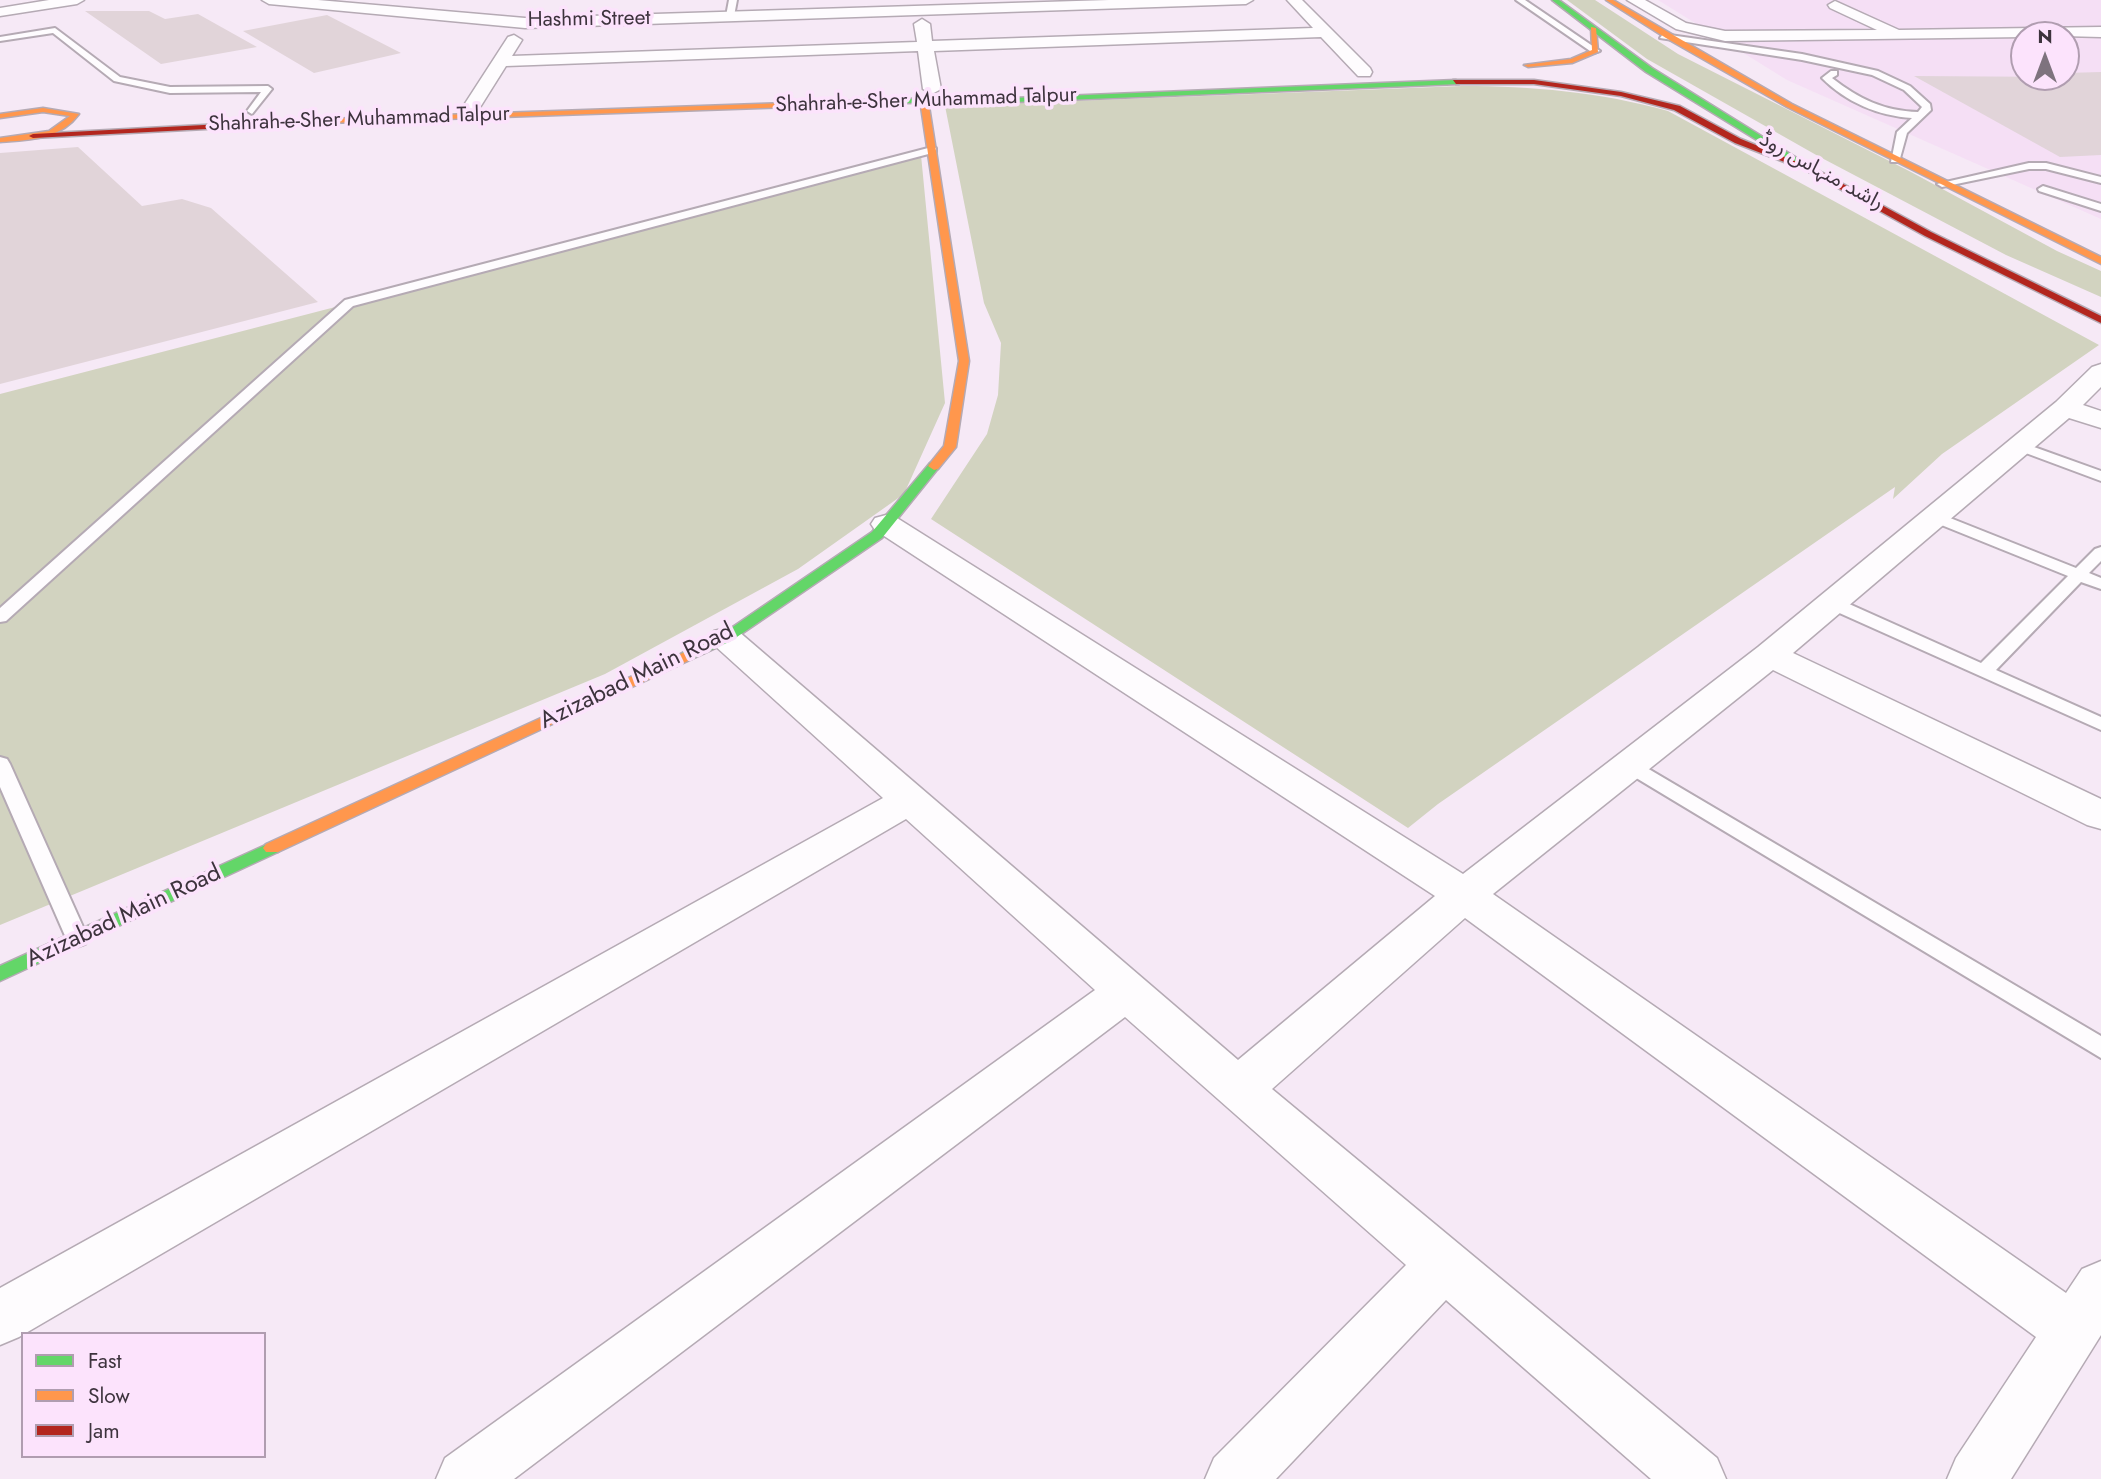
<!DOCTYPE html>
<html>
<head>
<meta charset="utf-8">
<style>
	body { margin:0 }
	#map { position:relative; width:2101px; height:1479px; overflow:hidden; background:#f6e9f6; font-family:Jost,sans-serif }
	canvas { display:block }
	.legend { position:absolute; left:21px; top:1332px; width:245px; height:126px; box-sizing:border-box; background:#fce3fc; border:2px solid #b09db0; margin:0; padding:9px 12px; list-style:none; font-size:21px; color:#3d333d }
	.legend li { display:flex; align-items:center; gap:14px; height:35px }
	.legend b { width:35px; border:2px solid #b09db0 }
	.north { position:absolute; left:2010px; top:21px; width:70px; height:70px; box-sizing:border-box; background:#fce3fc; border:2px solid #b09db0; border-radius:50%; rotate:0deg; font-size:19px; font-weight:700; line-height:28px; text-align:center; color:#3d333d }
	.north::after { content:''; display:block; margin:auto; width:24px; height:32px; background:#7e737e; clip-path:polygon(50% 0,100% 100%,50% 72%,0 100%) }
</style>
</head>
<body>
<div id="map">
<canvas width="2101" height="1479"></canvas>
<ul class="legend">
<li><b style="height:9px;background:#63d668"></b>Fast</li>
<li><b style="height:9px;background:#ff974d"></b>Slow</li>
<li><b style="height:9px;background:#b3261e"></b>Jam</li>
</ul>
<div class="north">N</div>
</div>
<script>
const c = document.querySelector('canvas').getContext('2d');
c.lineJoin = 'round';
function fillPath(path, color) { c.fillStyle = color; c.fill(path, 'evenodd'); }
function stroke(path, color, width, dash) { c.strokeStyle = color; c.lineWidth = width; c.lineCap = dash ? 'butt' : 'round'; c.setLineDash(dash || []); c.stroke(path); }
function label(font, color, halo, rows, align = 'center') {
  c.font = font + ' Jost,"Noto Sans Arabic",sans-serif'; c.lineWidth = 7; c.setLineDash([]); c.textBaseline = 'middle'; c.strokeStyle = halo; c.fillStyle = color; for (const [text, x, y, turn = 0] of rows) {
    c.save(); c.translate(x, y); c.rotate((+turn || 0) * Math.PI / 180); c.textAlign = isNaN(turn) ? turn : align; if (halo) c.strokeText(text, 0, 0); c.fillText(text, 0, 0); c.restore();
  }
}
const built = new Path2D(`
	M1658,0h443v219l-314,-139zM2024,35h42v42h-42z`);
const green = new Path2D(`
	M1567,0h28l83,54 233,118 146,79 44,20v26l-95,-42 -188,-99 -171,-97z
	M1462,86c70,0 138,6 206,25l431,234 -157,109 -49,45 2,-12 -457,317 -30,24 -477,-309 56,-85 11,-39 3,-52 -17,-40 -39,-197z
	M921,155l24,248 -41,91 -106,75 -193,105 -605,251v-531z`);
const building = new Path2D(`
	M85,11h64l16,8 33,-5 59,33 -96,17z
	M327,15l74,38 -87,20 -71,-42z
	M2101,72v83l-41,2 -146,-81 152,1v-4z
	M78,147l64,59 40,-7 29,9 107,94 -318,82v-231z`);
const lane = new Path2D(`
	M729,0h8l-3,16 -4,2 -4,-2z
	M1516,0h9l75,51 -7,2z
	M55,28l65,49 50,10 98,-1 4,3 -20,25 -5,-3 14,-19 -91,1 -56,-12 -61,-48 -53,8v-4z
	M1663,34l139,20 76,17 32,15 20,18 1,6 -24,23 -8,29h-8l6,-30 15,-14c-34,-2 -66,-16 -90,-40l9,-7h6v4l-5,3c27,21 52,33 86,34l4,-5 -18,-17 -32,-15 -70,-15 -142,-22z
	M932,147l4,1v4l-583,154 -347,315 -6,1v-14l345,-308z
	M2029,163h17l55,14v6l-55,-14h-17l-87,18 -5,-3z
	M2043,186l58,18v7l-62,-20 -1,-2z
	M2020,442l81,29v10l-86,-32 -2,-3 2,-3z
	M1935,512l141,56 19,-19 6,-2v14l-12,12 12,5v11l-20,-7 -85,88 105,47v13l-275,-123 -3,-4 3,-4h12l143,64 87,-87 -139,-56 -2,-3 2,-3z
	M0,757l7,2 3,5 78,174 -3,6 -8,3 -8,-3 -3,-6 -66,-151z
	M1630,758l471,278v22l-478,-288 -3,-5 3,-5z`);
const street = new Path2D(`
	M49,0h35l-7,4 -77,12v-8z
	M262,0h56l207,18 584,-18h144l-7,4 -721,24 -256,-24z
	M1287,0h15l68,68 2,4 -2,4h-12l-37,-39 -387,14 7,38 -9,5 -9,-5 -5,-38 -412,15 -27,43 -6,1 -9,-5 44,-68 6,-2 8,5 -10,16 405,-14 -3,-18 8,-5 8,5 2,17 381,-13z
	M1627,0h18l41,23 39,8 152,-1 -47,-22 -2,-3 7,-4 64,29 202,-3v10l-77,-2v2l-299,4 -49,-12z
	M2101,364v23l-18,18 18,6v17l-32,-10 -276,235 308,146v30l-14,-4 -314,-155 -280,224 573,399 16,-24 19,-8v74l-90,144h-64l9,-21 80,-121 -571,-419 -193,171 445,369 9,21h-75l-205,-179 -170,179h-71l9,-21 192,-193 -281,-248 -611,462h-78l9,-21 650,-468 -189,-171 -887,518 -19,8v-57l883,-490 -169,-153 -5,-7 5,-7 12,-3 12,3 500,429 197,-164 -560,-366 -4,-6 4,-6 11,-3 11,3 566,356 295,-227 298,-245 36,-35z`);
const fast = new Path2D(`
	M1552,0h7l93,68 164,102 -7,2 -163,-100z
	M1456,80l3,4 -445,18 -112,1 -4,-2 4,-2 112,-1z
	M934,462l6,4 -58,72 -151,103 -39,18h-10l-2,-3 2,-3 39,-18 151,-103 58,-69z
	M272,842l6,2 3,4 -3,4 -278,129v-15z`);
const slow = new Path2D(`
	M1606,0h7l179,104 309,153v7l-314,-157 -121,-69z
	M1591,27l5,1 2,24 -26,11 -44,4 -4,-2 47,-6 21,-9z
	M924,98l4,2 41,261 -13,86 -18,22 -4,1 -6,-4 16,-20 15,-85 -39,-261z
	M902,99l3,4 -606,21 -4,-2 4,-2z
	M43,108l36,6c-19,26 -50,26 -79,28v-4l49,-7 21,-15 -27,-4 -43,6v-4z
	M687,651l7,5 -2,3 -414,193h-12l-3,-4 3,-4z`);
const jam = new Path2D(`
	M1453,80h81l87,12 59,14 61,33 66,27 -7,2 -65,-25 -61,-33 -53,-14 -87,-12h-78z
	M299,120l3,4 -269,14 -4,-2 4,-2z
	M1812,167l119,65 170,84v7l-176,-87 -116,-64 -1,-2z`);
const farStreetnames = [
	["Hashmi Street",589,20,-1],
	["Shahrah-e-Sher Muhammad Talpur",926,101,-2],
	["Shahrah-e-Sher Muhammad Talpur",359,120,-2],
	["راشد منہاس روڈ",1821,172,29]
];
const streetNames = [
	["Azizabad Main Road",637,677,-26],
	["Azizabad Main Road",124,917,-25]
];
fillPath(built, '#f5dff5');
fillPath(green, '#d2d3c0');
fillPath(building, '#e1d4d9');
stroke(lane, '#b5aab4', 4);
stroke(street, '#b5aab4', 3);
stroke(fast, '#b5aab4', 3);
stroke(slow, '#b5aab4', 3);
stroke(jam, '#b5aab4', 3);
fillPath(lane, '#fefcfe');
fillPath(street, '#fefcfe');
fillPath(fast, '#63d668');
fillPath(slow, '#ff974d');
fillPath(jam, '#b3261e');
label('21px', '#3d333d', '#fce3fc', farStreetnames);
label('24px', '#3d333d', '#fce3fc', streetNames);
</script>
</body>
</html>
